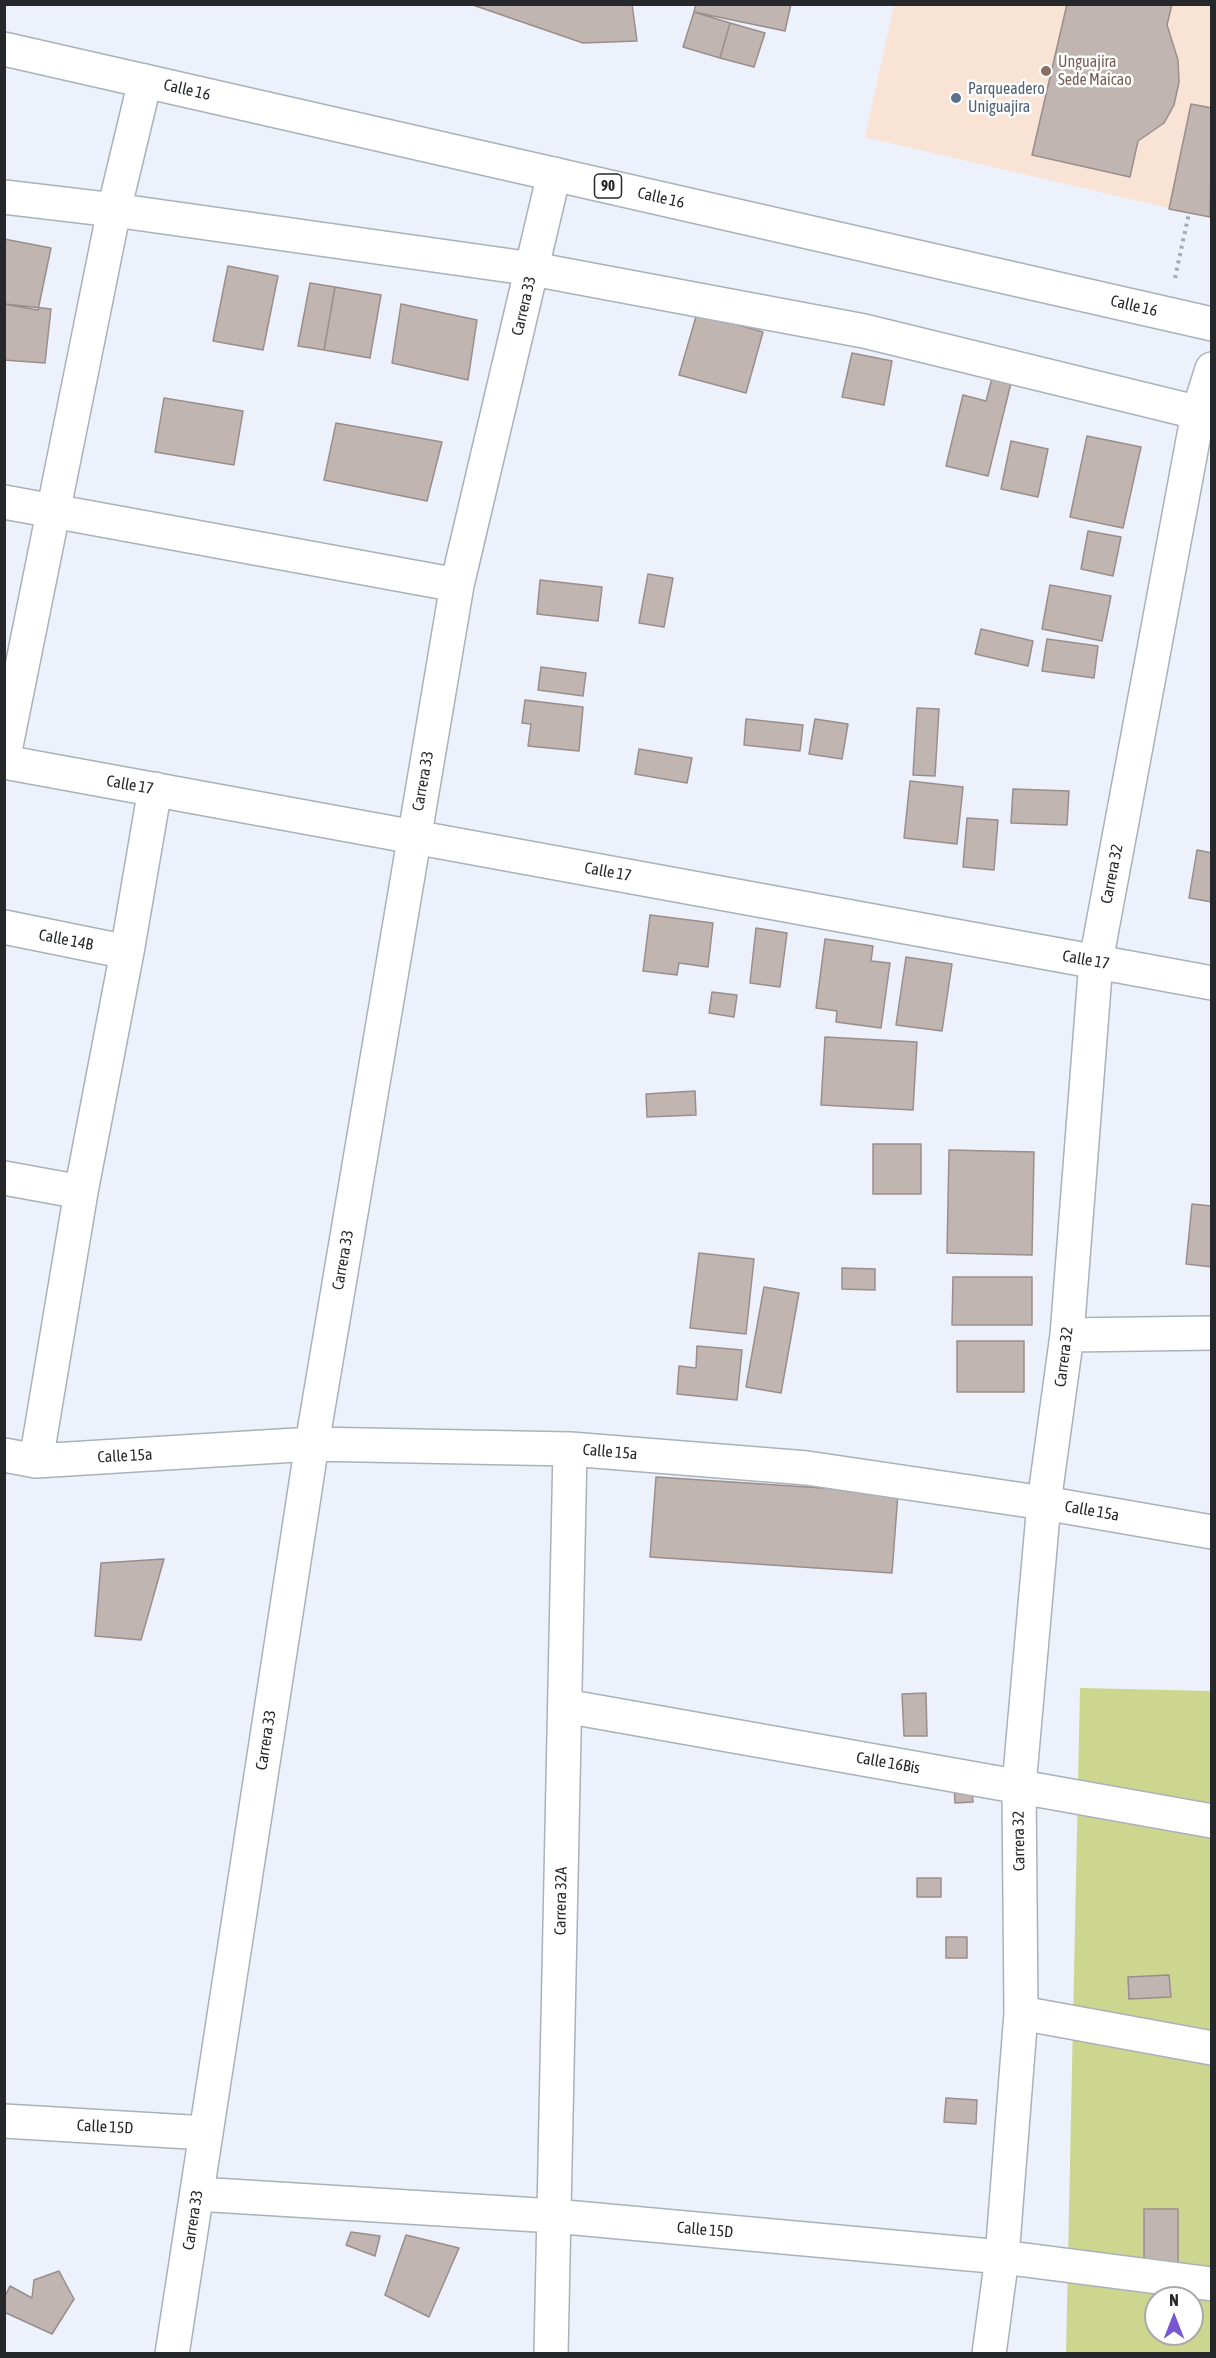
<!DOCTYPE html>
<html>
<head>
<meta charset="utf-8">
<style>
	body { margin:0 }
	#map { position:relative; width:1216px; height:2358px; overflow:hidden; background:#ecf1fb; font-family:"Asap Condensed",sans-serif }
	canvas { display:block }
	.frame { position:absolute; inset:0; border:6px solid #25272a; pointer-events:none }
	.north { position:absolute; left:1144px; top:2286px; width:60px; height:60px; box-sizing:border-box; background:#fff; border:2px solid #a8a9aa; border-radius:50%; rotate:0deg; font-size:16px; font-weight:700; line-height:24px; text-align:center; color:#25272a }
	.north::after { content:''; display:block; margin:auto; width:21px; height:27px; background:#7857d1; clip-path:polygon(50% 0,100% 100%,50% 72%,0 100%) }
</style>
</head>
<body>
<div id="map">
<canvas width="1216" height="2358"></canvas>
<div class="frame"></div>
<div class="north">N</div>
</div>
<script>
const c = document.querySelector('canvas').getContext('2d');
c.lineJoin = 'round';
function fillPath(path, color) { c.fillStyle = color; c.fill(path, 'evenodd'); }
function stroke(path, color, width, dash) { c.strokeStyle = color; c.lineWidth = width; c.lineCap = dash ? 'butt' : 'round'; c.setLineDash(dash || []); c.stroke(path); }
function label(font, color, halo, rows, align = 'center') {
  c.font = font + ' "Asap Condensed",sans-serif'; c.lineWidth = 5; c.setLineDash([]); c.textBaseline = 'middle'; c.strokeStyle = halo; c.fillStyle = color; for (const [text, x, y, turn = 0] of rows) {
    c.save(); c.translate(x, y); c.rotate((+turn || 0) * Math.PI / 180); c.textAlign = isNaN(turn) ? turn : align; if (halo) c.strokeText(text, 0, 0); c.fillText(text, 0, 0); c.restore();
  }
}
const education = new Path2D(`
	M894,5h317v213l-346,-81z`);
const green = new Path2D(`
	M1080,1688l131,3v662l-145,1zM1156,2298h36v36h-36z`);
const building = new Path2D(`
	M470,4h162l5,37 -54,2z
	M696,4h95l-6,27 -91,-19z
	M1067,4h105l-5,21 11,35 1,22 -5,23 -10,18 -26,18 -8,36 -98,-22z
	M694,12l36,11 -10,35 -37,-11z
	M730,23l35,10 -11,34 -34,-9z
	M1191,104l21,4 -2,109 -41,-8z
	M4,239l47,9 -13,62 -34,-6z
	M228,266l50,10 -15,74 -50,-9z
	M310,283l25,4 -11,63 -26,-4z
	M335,287l46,8 -11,63 -46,-8z
	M5,304l46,5 -6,54 -41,-3z
	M401,304l76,16 -9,60 -76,-17z
	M697,313l66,19 -17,61 -67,-18z
	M852,353l40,8 -8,44 -42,-8z
	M992,378l19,5 -23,93 -42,-10 17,-71 23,6z
	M164,398l79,13 -9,54 -79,-13z
	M336,423l106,19 -15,59 -103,-21z
	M1087,436l54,11 -18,81 -53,-11z
	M1011,441l37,8 -10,48 -37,-8z
	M1088,531l33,6 -8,39 -32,-7z
	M648,574l25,4 -9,49 -25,-4z
	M540,580l62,7 -4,34 -61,-7z
	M1050,585l61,11 -9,45 -60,-12z
	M981,629l52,12 -5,25 -53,-12z
	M1047,639l51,7 -4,32 -52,-7z
	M541,667l45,6 -3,23 -45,-6z
	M525,700l58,7 -4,44 -51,-5 3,-22 -9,-1z
	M917,708l22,1 -4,67 -22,-1z
	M746,719l57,6 -3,26 -56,-6z
	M815,719l33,5 -6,35 -33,-5z
	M639,749l53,9 -5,25 -52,-9z
	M910,781l53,6 -6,57 -53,-6z
	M1013,789l56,2 -2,34 -56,-2z
	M967,818l31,2 -4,50 -31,-3z
	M1197,850l15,3v49l-23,-4z
	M650,915l63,8 -5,44 -29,-4 -2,12 -34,-4z
	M756,928l31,5 -7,54 -30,-4z
	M825,939l48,7 -2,15 19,2 -9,65 -45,-6 1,-11 -21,-3z
	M906,957l46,7 -10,67 -46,-6z
	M712,992l25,3 -3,22 -25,-4z
	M825,1037l92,5 -4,68 -92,-5z
	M695,1091l1,24 -49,2 -1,-23z
	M873,1144h48v50h-48z
	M949,1150l85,2 -2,103 -85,-2z
	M1192,1204l20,2v61l-26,-3z
	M699,1253l55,6 -8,75 -56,-6z
	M842,1268l33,1v21l-33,-1z
	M953,1277h79v48h-80z
	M764,1287l35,6 -18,100 -35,-6z
	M957,1341h67v51h-67z
	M697,1346l45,4 -5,50 -60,-6 2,-28 17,2z
	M656,1477l242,16 -6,80 -242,-16z
	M164,1559l-23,81 -46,-4 6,-73z
	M926,1693l1,43h-23l-2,-42z
	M971,1782l2,20 -18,1 -1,-19z
	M917,1878h24v19h-24z
	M946,1937h21v21h-21z
	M1169,1975l2,22 -42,2 -1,-22z
	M946,2098l31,2 -1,24 -32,-2z
	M1144,2209h34v56h-34z
	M351,2232l29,4 -5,20 -29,-11z
	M406,2235l53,13 -30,69 -44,-22z
	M59,2271l15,28 -22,35 -48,-22v-14l6,-12 22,12 2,-18z`);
const path = new Path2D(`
	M1175,278l14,-65`);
const street = new Path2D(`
	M4,197l110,13 419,59 331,62 348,85
	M4,502l453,83
	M4,756l110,-546 31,-129
	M4,762l1208,221
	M4,927l123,25
	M4,1178l77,14
	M1067,1335l145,-2
	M4,1455l32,6 276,-17 258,5 237,19 237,35 168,29
	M36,1461l45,-269 46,-240 28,-163
	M565,1706l647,115
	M1021,2013l191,35
	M4,2121l202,12
	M197,2194l357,22 448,41 210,27
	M172,2354l140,-910 145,-859 97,-411
	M551,2354l19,-905
	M989,2354l13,-97 19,-244 -2,-227 25,-283 23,-168 29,-374 102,-548 14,-44`);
const highway = new Path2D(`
	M4,49l1208,275`);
const markers = [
	[1046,71,6,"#8d6e63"],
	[956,98,6,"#5c6f8a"]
];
const shields = [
	[608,186,27]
];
const shieldNames = [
	["90",608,186]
];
const educationNames = [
	["Unguajira",1058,62],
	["Sede Maicao",1058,80]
];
const serviceNames = [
	["Parqueadero",968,89],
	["Uniguajira",968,107]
];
const streetNames = [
	["Calle 16",187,90,13],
	["Calle 16",661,198,13],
	["Carrera 33",524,306,-77],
	["Calle 16",1134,306,13],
	["Carrera 33",423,781,-80],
	["Calle 17",130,785,10],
	["Calle 17",608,872,10],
	["Carrera 32",1112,874,-79],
	["Calle 14B",66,940,11],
	["Calle 17",1086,960,10],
	["Carrera 33",343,1260,-80],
	["Carrera 32",1064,1357,-83],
	["Calle 15a",610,1452,5],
	["Calle 15a",125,1456,-3],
	["Calle 15a",1092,1511,10],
	["Carrera 33",266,1740,-81],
	["Calle 16Bis",888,1763,10],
	["Carrera 32",1019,1841,-91],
	["Carrera 32A",561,1901,-89],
	["Calle 15D",105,2127,3],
	["Carrera 33",193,2220,-81],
	["Calle 15D",705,2230,5]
];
fillPath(education, '#f8e3d4');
fillPath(green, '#ccd68e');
fillPath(building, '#c0b5b1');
stroke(building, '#998e8b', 1.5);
stroke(street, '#abb1ba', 36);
stroke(highway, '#abb1ba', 36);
stroke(path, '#a5a9b0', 4, [3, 4.5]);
stroke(street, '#fff', 33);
stroke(highway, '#fff', 33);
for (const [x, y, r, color] of markers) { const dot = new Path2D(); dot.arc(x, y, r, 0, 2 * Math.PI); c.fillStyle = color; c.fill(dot); stroke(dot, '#fff', 2); }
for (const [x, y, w] of shields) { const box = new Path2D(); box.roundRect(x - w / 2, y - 12, w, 24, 4.5); c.fillStyle = '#fff'; c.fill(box); stroke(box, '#25272a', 1.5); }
label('bold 15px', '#25272a', null, shieldNames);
label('16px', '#785e54', '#fff', educationNames, 'left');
label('16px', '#4e5e75', '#fff', serviceNames, 'left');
label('16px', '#25272a', '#fff', streetNames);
</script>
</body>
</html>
